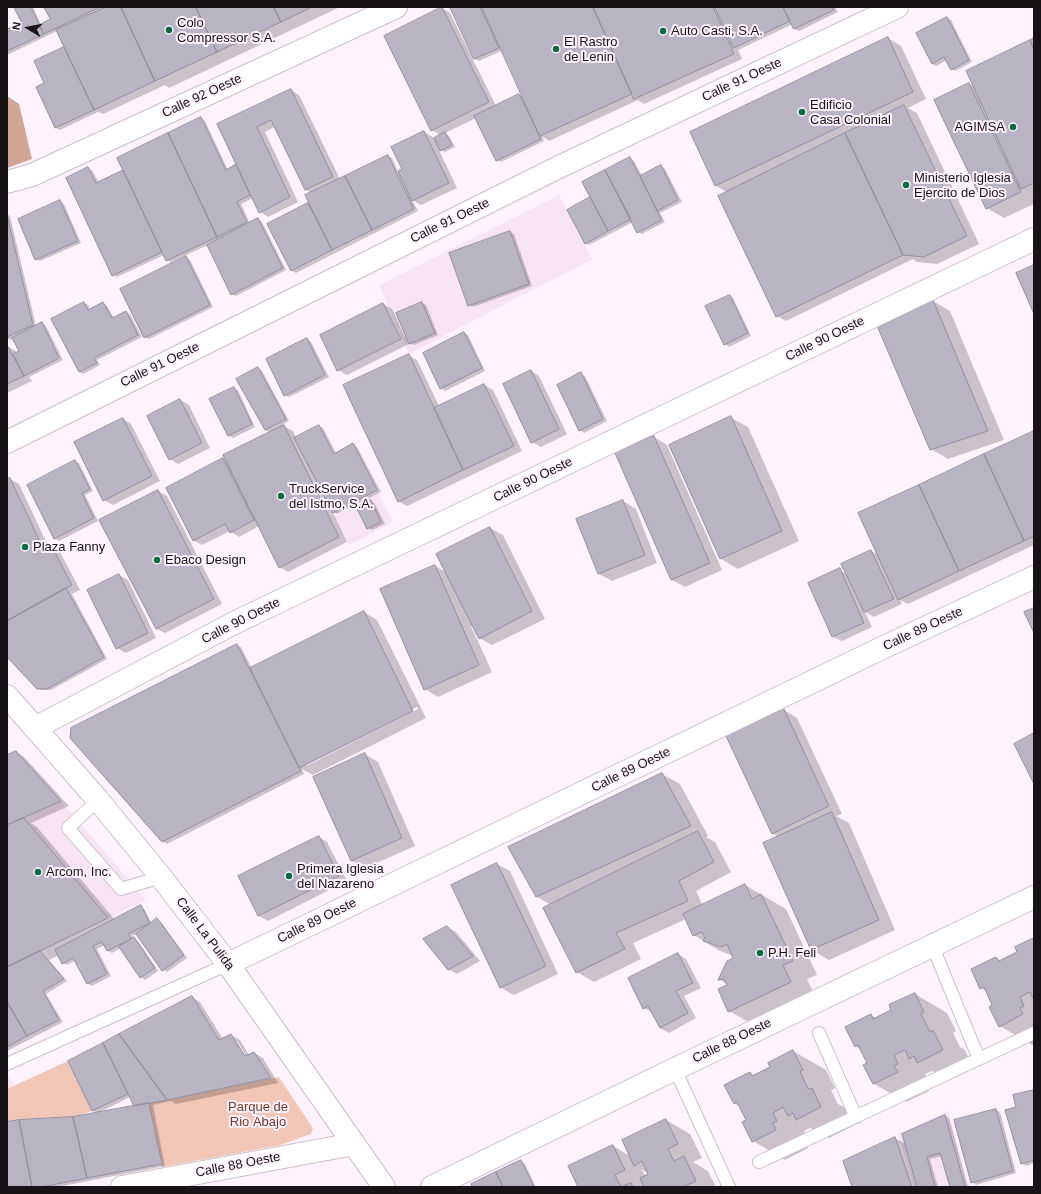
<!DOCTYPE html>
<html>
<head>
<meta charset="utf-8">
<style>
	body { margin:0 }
	#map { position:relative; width:1041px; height:1194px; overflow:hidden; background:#fef2fc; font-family:Helvetica,sans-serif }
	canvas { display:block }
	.frame { position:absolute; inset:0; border:8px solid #181317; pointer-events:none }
	.north { position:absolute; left:8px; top:8px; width:40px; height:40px; -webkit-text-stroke:3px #fef2fc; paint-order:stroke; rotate:280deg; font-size:11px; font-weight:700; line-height:16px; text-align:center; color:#181317 }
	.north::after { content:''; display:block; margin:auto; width:14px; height:18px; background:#181317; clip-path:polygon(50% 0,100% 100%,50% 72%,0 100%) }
</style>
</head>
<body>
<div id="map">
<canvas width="1041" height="1194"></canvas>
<div class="frame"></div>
<div class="north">N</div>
</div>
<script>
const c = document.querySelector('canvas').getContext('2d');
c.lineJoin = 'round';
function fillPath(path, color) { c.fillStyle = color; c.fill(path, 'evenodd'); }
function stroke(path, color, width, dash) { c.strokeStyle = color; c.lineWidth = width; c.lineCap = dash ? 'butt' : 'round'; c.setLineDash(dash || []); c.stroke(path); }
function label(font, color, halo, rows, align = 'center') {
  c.font = font + ' Helvetica,sans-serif'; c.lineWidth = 4; c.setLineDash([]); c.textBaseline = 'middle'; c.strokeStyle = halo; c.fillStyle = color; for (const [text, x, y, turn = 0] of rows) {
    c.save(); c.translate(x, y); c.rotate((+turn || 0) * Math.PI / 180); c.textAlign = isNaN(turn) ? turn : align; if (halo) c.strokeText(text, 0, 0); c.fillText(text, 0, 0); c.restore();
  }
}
const built = new Path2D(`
	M559,195l33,64 -183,95 -30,-69z
	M378,493l15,29 -44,23 -15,-28z
	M61,801l85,99 -139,67v-142z
	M7,1074l8,11 -8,4z
	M948,1111l21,76h-55l-16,-53z`);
const green = new Path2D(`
	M68,1061l24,50 -19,6 -54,3 -12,2v-33z
	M279,1077l34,51 -2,6 -31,11 -118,22 -13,-64z`);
const forest = new Path2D(`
	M7,96l12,8 13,55 -25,9z`);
const shadow = new Path2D(`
	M15,7h18l8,18 10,-5 -6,-13h295l-171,81 -4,-3 -62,29 -5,-2 -38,18 -4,-2 -11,-45 -10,-21 30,-14 -8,-17 -50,24v-25l16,-6z
	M451,7h384l3,5 -39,19 -4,-2 -2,-5 -55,26 4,9 -98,45 -6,-4 -89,41 -7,-5 2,5 -43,21 -4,-2 -21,-42 -31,15 4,3 6,11 -10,5 -7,-4 19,40 -36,17 -9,-5 6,11 -122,62 -4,-2 -23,-47 40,-21 3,-10 -6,-3 -30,-64 -11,6 33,70 -30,15 -8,-5 -7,-14 -12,6 9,20 8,-5 4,3 24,48 -50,26 -4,-2 -24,-49 -37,17 -4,-2 -3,-5 -47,22 -4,-2 -25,-107 4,2 7,13 26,-12 76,-52 4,2 23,49 10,-3 -20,-42 73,-35 8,5 41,84 48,-23 4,2 6,14 5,-2 21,-38 9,5 1,2 7,-3 -9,-6 10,-122 8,5 46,93 23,-11 5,2 -21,-47 -24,11 -4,-2z
	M947,18l4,2 21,42 -17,9 -4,-2 -4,-9 -11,6 -4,-3z
	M888,38l13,8 25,53 -18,9 9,5 62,131 -42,20 -20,-2 -4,-3 -127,62 -9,-5 -50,-124 -11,-6 -25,-54z
	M1034,39v165l-30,14 -17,-10 -18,-124 6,3z
	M630,158l4,3 8,15 19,-10 4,3 17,33 -22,11 5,9 -23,12 -4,-2 -5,-10 -44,23 -4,-2 7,-45z
	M60,202l4,2 17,39 -41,18 -4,-2z
	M7,214l3,2 26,110 6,-3 4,3 17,34 -34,17 3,4 -25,12v-47l9,5 1,2 3,-1 -7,-14 -3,2 -3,-2z
	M510,232l4,2 18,52 -59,21 -4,-2z
	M186,257l4,3 23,47 -64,32 -4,-2z
	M729,296l4,2 18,38 -22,11 -4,-3z
	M933,301l17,10 54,129 -56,19 -17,-10z
	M84,303l4,2 2,5 13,-7 4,3 7,12 12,-6 4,2 12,23 -45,23 3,5 -17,9 -4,-2z
	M422,303l4,2 12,30 -24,10 -6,-3 1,2 -62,31 -9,-5 45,-66 9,5 13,28 2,-1z
	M464,333l4,2 17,36 -40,20 -4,-3z
	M307,339l4,3 18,35 -40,20 -4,-2z
	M408,355l9,5 22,46 45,-21 9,5 29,61 -115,55 -9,-5z
	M258,368l4,3 27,50 -7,4 11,6 3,7 23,-12 4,2 13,25 17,-9 4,3 24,45 -44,22 -5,-3 15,31 -59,30 -8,-5 -21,-41 -20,11 -9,-6 -28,14 -9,-5 29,-81 6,3 43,-29 -6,-3z
	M531,371l8,5 28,58 -26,13 -9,-5z
	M581,374l4,2 22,45 -23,12 -4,-3z
	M234,388l4,2 17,37 -22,11 -4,-2 -18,-37z
	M180,400l9,5 21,43 -32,16 -8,-5z
	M731,418l17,9 51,114 -61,28 -17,-10 -51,-114z
	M123,419l8,5 29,57 -47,24 -9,-5z
	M1034,432v113l-126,59 -8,-4 2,4 -28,13 -9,-5 7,15 -30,14 -9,-4 -24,-54 30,-13 8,4 24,-23 8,4z
	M654,437l13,8 55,125 -37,17 -13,-7z
	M75,461l4,2 14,28 -8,4 13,26 -39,20 -4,-2 -27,-54z
	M10,479l9,5 30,64 2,-1 9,5 20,38 -8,4 35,65 -56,31h-9l-4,-2 -31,-32v-175z
	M158,491l9,5 55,108 -57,29 -9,-4z
	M371,501l4,3 10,20 -13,6 -4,-2z
	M623,501l13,8 21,54 -45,18 -13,-7 -22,-54z
	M490,528l13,7 42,84 -53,26 -13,-7 -6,-12h-2l21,46 -54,25 -13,-8 10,-123 11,6z
	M119,575l9,5 28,58 -30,15 -9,-5z
	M364,612l13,8 49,98 -113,57 -11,-6 2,5 -137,70 -5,-3 75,-196 4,2 11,22zM417,707l1,2 -112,57v-2z
	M784,710l13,8 45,96 -6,2 13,7 46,107 -66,30 -17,-10 -33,-113 -7,-4z
	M16,752l8,5 45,49 -38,17 6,4 78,93 25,-14 4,3 8,15 5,-4 4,2 26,36 -20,14 -4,-2 -26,-36 -5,2 1,3 5,2 20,30 -13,9 -4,-3 -20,-29 -9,5 -4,-2 -3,-6 -8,4 14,27 -19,10 -4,-2 -12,-24 -9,5 -4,-2 -4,-8 -10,5 18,21 -21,13 17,28 -56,29v-295z
	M365,754l13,8 37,84 -50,22 -13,-7z
	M662,774l18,10 28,52 -2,1 9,5 16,30 -35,19 7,15 42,-21 41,24 31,66 -10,4 8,17 -61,29 -25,-14 -1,-26 -9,-6 15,-21 -1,-2 -15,-6 -24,-15 -8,-16 -53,24 8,16 -47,23 -17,-10 -26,-67 -14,-8 -28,-49z
	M319,837l8,5 20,39 -79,40 -9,-5 -19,-39z
	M497,864l13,7 48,103 -44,21 -13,-7 -48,-103z
	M447,927l9,5 24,29 -23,13 -9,-5z
	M1034,939v105l-2,1 -32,-19 -6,-21 -7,-13 -6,-4 15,-30 5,3 17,-9z
	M678,954l8,5 15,29 -17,8 12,22 -27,15 -9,-5 -7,-15 -9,-5z
	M915,994l32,19 9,18 -3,2 7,14 5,3 9,18 -24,12 -18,-9 -7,3 5,8 -4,3 3,6 -23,11 -32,-18 -9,-19 3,-2 -7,-13 -6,-4 16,-31 5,3 17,-8z
	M192,997l8,5 23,37 8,-4 9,5 9,15 5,-2 9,5 15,25 -102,21 -5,-3 -18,4 12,61 -108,21h-50v-64l66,-5 62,-11 -5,-10 -32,16 -5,-2 -24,-49zM234,1041h3l11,18 -1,2z
	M793,1051l33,19 9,18 -4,2 7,14 6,3 9,19 -24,12 -19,-10 -6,3 5,9 -4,2 3,6 -23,12 -32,-19 -6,-20 -7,-14 -6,-4 16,-30 5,3 16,-9z
	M1034,1091v72l-8,3 -4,-3 -4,-55z
	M996,1110l4,2 16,61 -40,12 -4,-3z
	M945,1116l4,2 19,69h-17l-9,-31 -12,3 8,28h-85l42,-49 11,6z
	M666,1120l24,14 12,24 -9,4 15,9 8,16h-71l-1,-1 -2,1h-63l34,-41 17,10zM641,1169l9,5 -5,2z
	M521,1161l4,3 11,23h-64z`);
const building = new Path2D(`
	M14,7h17l13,27 -37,17v-22l15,-5z
	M44,7h56l-56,27 -5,-9 11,-6z
	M106,7h15l34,74 -61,29 -38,-80z
	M121,7h75l21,45 -62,29z
	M196,7h78l7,15 -64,30z
	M274,7h38l-31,15z
	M442,7l47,95 -58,29 -47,-95z
	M450,7h30l19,41 -25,11z
	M482,7h111l39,87 -92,42z
	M593,7h120l21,47 -100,45z
	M715,7h68l7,14 -56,27z
	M783,7h50l1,3 -40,19z
	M947,17l22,43 -18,10 -7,-13 -12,7 -16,-31z
	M888,37l25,55 -198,94 -25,-54z
	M1034,38v12l-4,-10z
	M1030,40l4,10v133l-13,6 -55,-118z
	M64,47l30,63 -39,18 -19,-41 8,-4 -10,-22z
	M969,83l52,109 -35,17 -52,-109z
	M291,89l42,88 -28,13 -34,-70 -14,7 33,70 -31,16 -42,-89z
	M519,94l22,45 -45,22 -22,-45z
	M904,105l63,131 -43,21 -21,-2 -58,-122z
	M201,117l25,53 10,-6 14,31 -13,7 10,20 -30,15 -49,-104z
	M424,131l25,52 -37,18 -14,-30 4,-2 -11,-22z
	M445,132l7,13 -12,6 -6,-13z
	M168,133l49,104 -51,24 -49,-103z
	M845,133l58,122 -127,62 -58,-121z
	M388,155l26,54 -42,21 -27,-54z
	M630,157l32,63 -25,13 -32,-63z
	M661,165l17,35 -21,11 -17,-35z
	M88,167l8,16 27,-13 39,82 -50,24 -46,-98z
	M605,170l26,49 -23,12 -26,-49z
	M345,176l27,54 -40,20 -27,-55z
	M590,197l18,34 -23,13 -18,-34z
	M60,200l18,41 -43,19 -17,-41z
	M308,203l24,47 -41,21 -24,-47z
	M7,215l26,110 -26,12z
	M258,218l25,50 -52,27 -24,-50z
	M510,231l19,53 -61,22 -19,-53z
	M186,256l24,49 -66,33 -24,-49z
	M1034,265v49l-18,-41z
	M730,295l18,38 -24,12 -19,-39z
	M933,300l55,131 -58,19 -52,-122z
	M84,302l4,8 15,-8 9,16 14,-7 12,24 -44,23 3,5 -18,9 -28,-53z
	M422,302l13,31 -26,11 -13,-31z
	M383,303l18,36 -64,32 -17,-36z
	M42,322l17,36 -35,18 -11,-22 6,-3 -7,-13z
	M464,332l18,36 -42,21 -17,-36z
	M307,338l18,37 -41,21 -18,-37z
	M7,345l17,31 -17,8z
	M409,354l54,116 -65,32 -55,-117z
	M258,367l28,52 -21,11 -29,-51z
	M531,370l28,59 -28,14 -28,-59z
	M581,372l22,47 -24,12 -22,-46z
	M484,384l30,62 -51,24 -29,-62z
	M234,387l18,37 -24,12 -19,-37z
	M180,399l22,44 -33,17 -22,-44z
	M731,416l51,115 -62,28 -51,-114z
	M123,418l29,58 -49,25 -29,-59z
	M284,425l55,112 -60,31 -56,-113z
	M319,425l15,29 19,-11 24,47 -44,23 -39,-75z
	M1034,431v105l-10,5 -40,-87z
	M654,436l56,127 -39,17 -56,-127z
	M984,454l40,87 -65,30 -40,-86z
	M223,458l31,62 -24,13 -5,-9 -32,17 -27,-53z
	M75,460l15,29 -8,4 12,25 -40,21 -27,-54z
	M10,478l34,72 7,-5 21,40 -65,36v-142z
	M919,485l40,86 -61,29 -40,-87z
	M158,490l56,109 -58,30 -57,-109z
	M371,500l10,22 -14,7 -11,-22z
	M623,500l22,55 -47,19 -22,-55z
	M490,527l42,84 -53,28 -43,-85z
	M871,550l23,49 -30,13 -23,-48z
	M435,565l44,100 -55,25 -44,-101z
	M840,568l24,55 -32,14 -24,-54z
	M119,574l29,59 -32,16 -29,-59z
	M66,588l38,69 -57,32h-10l-30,-32v-36z
	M1034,608v25l-10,-21z
	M364,611l49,100 -114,57 -49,-100z
	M237,644l64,127 -139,71 -92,-104 1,-10z
	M784,709l45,97 -57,28 -46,-98z
	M1034,733v51l-20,-40z
	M16,751l45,50 -54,24v-70z
	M365,753l37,85 -51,23 -38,-84z
	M662,773l29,53 -155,71 -28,-50z
	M832,812l47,108 -68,30 -48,-107z
	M24,818l84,100 -101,49v-142z
	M698,831l16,31 -35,19 9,20 -72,32 9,16 -49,24 -33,-65z
	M319,836l20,40 -81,40 -20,-40z
	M497,863l49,103 -46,22 -49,-103z
	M745,884l7,15 9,-5 32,67 -10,4 8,17 -63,30 -10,-23 9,-4 -3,-6 -6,1 9,-19 6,-3 -6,-14 -6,3 -18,-6 2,-4 -3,-5 -9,4 -10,-22z
	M141,905l9,18 -22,11 3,5 -24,12 -5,-9 -9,4 14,28 -20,10 -14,-26 -11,6 -7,-14z
	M157,918l27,37 -22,16 -26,-37z
	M447,926l26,30 -25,14 -25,-31z
	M134,937l21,31 -15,10 -21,-31z
	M1034,938v62l-4,-8 -10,5 4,9 -4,2 3,6 -24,13 -10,-20 3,-2 -8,-18 -4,2 -9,-20 25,-12 3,4 18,-9 -2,-5z
	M40,951l24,28 -21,12 16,29 -32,16 -20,-34v-35z
	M678,953l15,30 -17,8 12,22 -28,15 -12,-22 -5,3 -15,-31z
	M915,993l9,19 -3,2 9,18 3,-2 10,20 -26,13 -3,-7 -5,3 -4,-9 -11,5 4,9 -4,2 4,6 -25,12 -10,-19 4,-2 -9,-18 -3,2 -10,-20 26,-13 2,5 18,-9 -2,-5z
	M192,996l27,44 12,-6 14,22 9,-4 17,26 -104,22 -48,-66z
	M7,1002l20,34 -20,11z
	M119,1034l48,66 -33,6 -31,-63z
	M103,1043l25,51 -36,17 -24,-50z
	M793,1050l10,20 -3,1 8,18 4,-1 9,19 -25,13 -3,-7 -5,3 -5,-9 -10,6 4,8 -4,2 3,7 -24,12 -10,-20 4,-2 -9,-18 -3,2 -10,-19 26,-13 2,4 18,-9 -2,-4z
	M1034,1090v70l-13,4 -16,-54 11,-3 -3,-12z
	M149,1103l13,61 -75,14 -14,-61z
	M996,1109l17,62 -42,12 -17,-63z
	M945,1115l20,72h-15l-10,-34 -13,4 8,30h-18l-15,-53z
	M73,1117l14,61 -45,9h-10l-13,-67z
	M666,1119l12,25 -10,5 6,12 10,-5 12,25 -13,6h-39l-4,-9 8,-4 -6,-13 -8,5 -12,-26z
	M19,1120l13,67h-25v-65z
	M895,1137l17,50h-60l-9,-26z
	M613,1145l12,25 -10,5 6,12h-43l-10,-21z
	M521,1160l13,27h-31l-7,-15z
	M496,1172l7,15h-31l-1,-3z
	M631,1183l2,4h-12z`);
const service = new Path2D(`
	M98,800l-30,28 53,61 40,-12
	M932,945l47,114
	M819,1033l37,84
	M7,1064l221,-100
	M675,1069l54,118
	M759,1162l275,-129`);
const minor = new Path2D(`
	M7,182l25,-7 364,-168
	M7,442l552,-275 338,-160
	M35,728l201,-106 798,-383
	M228,964l654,-316 152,-71
	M122,1187l232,-43
	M432,1187l243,-118 359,-172`);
const secondary = new Path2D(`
	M7,696l91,104 63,77 67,87 156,223`);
const markers = [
	[169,30,4,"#0b6c41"],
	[663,31,4,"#0b6c41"],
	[556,49,4,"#0b6c41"],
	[802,112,4,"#0b6c41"],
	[1013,127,4,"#0b6c41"],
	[906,185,4,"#0b6c41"],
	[281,496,4,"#0b6c41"],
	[25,547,4,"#0b6c41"],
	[157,560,4,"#0b6c41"],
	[38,872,4,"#0b6c41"],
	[289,876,4,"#0b6c41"],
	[760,953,4,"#0b6c41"]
];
const poiNames = [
	["Colo",177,23],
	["Compressor S.A.",177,38],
	["Auto Casti, S.A.",671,31],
	["El Rastro",564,42],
	["de Lenin",564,57],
	["Edificio",810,105],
	["Casa Colonial",810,120],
	["AGIMSA",1005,127,"right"],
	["Ministerio Iglesia",914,178],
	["Ejercito de Dios",914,193],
	["TruckService",289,489],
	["del Istmo, S.A.",289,504],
	["Plaza Fanny",33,547],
	["Ebaco Design",165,560],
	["Primera Iglesia",297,869],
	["del Nazareno",297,884],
	["Arcom, Inc.",46,872],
	["P.H. Feli",768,953]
];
const streetNames = [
	["Calle 91 Oeste",742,80,-25],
	["Calle 92 Oeste",202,96,-25],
	["Calle 91 Oeste",450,221,-26],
	["Calle 90 Oeste",825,339,-26],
	["Calle 91 Oeste",160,365,-26],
	["Calle 90 Oeste",533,480,-26],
	["Calle 90 Oeste",241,621,-27],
	["Calle 89 Oeste",923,629,-25],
	["Calle 89 Oeste",631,770,-26],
	["Calle 89 Oeste",317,921,-26],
	["Calle La Pulida",205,934,53],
	["Calle 88 Oeste",732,1041,-26],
	["Calle 88 Oeste",238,1165,-11]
];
const parkNames = [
	["Parque de",258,1107],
	["Rio Abajo",258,1122]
];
fillPath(built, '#f8e3f5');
fillPath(green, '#f2c6b6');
fillPath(forest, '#d2a494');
fillPath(shadow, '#0003');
fillPath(building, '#b8b4c4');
stroke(building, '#928f9e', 1);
stroke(service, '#cdbfcb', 14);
stroke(minor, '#cdbfcb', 24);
stroke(secondary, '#cdbfcb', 24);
stroke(service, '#fff', 12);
stroke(minor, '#fff', 22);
stroke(secondary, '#fff', 22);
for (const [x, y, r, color] of markers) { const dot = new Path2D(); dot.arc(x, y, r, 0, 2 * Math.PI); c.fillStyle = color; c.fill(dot); stroke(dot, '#fef2fc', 1.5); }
label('13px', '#181317', '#fef2fc', poiNames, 'left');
label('13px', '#181317', '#fef2fc', streetNames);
label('13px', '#753b26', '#fef2fc', parkNames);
</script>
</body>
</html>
